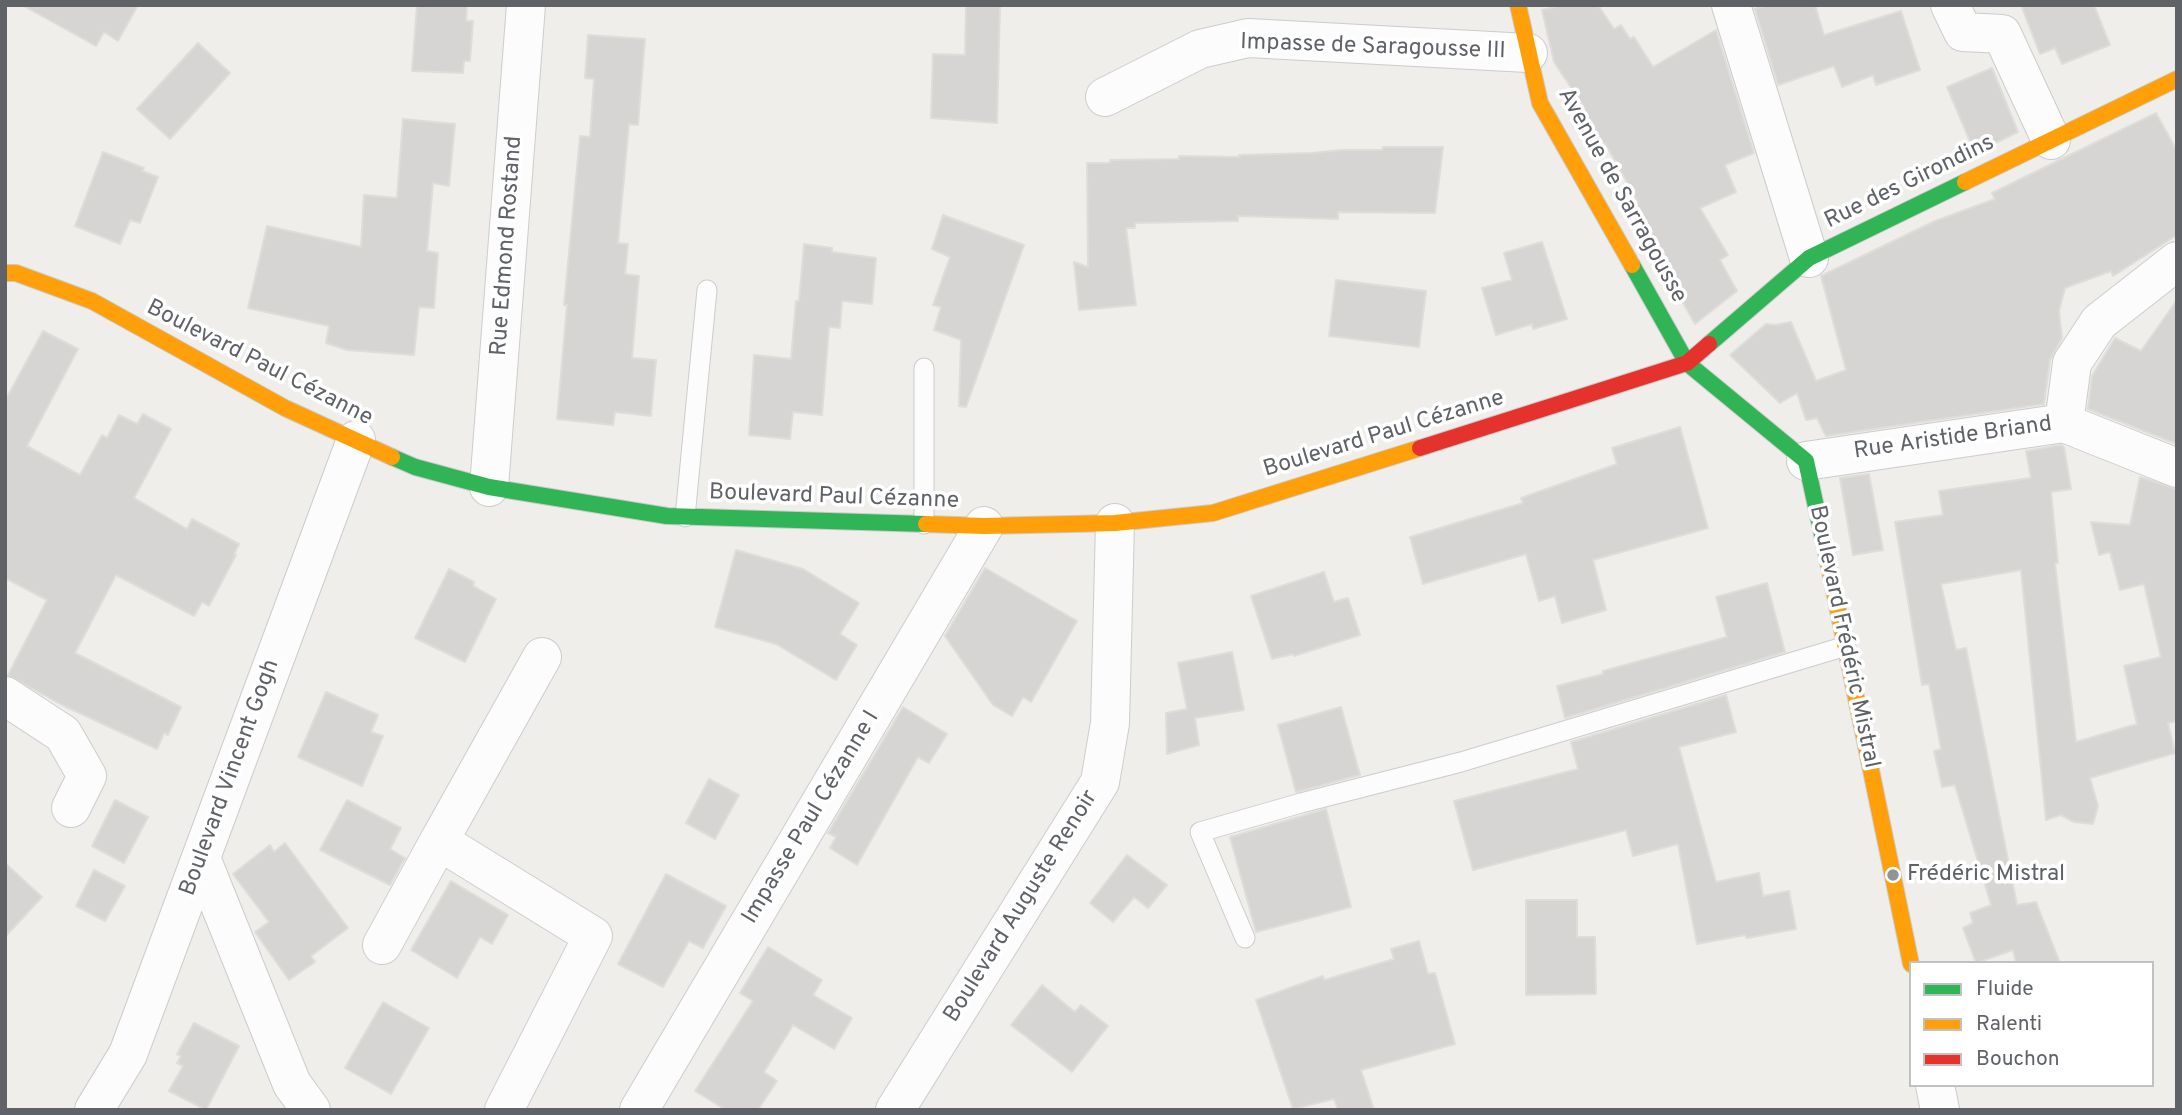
<!DOCTYPE html>
<html>
<head>
<meta charset="utf-8">
<style>
	body { margin:0 }
	#map { position:relative; width:2182px; height:1115px; overflow:hidden; background:#efeeea; font-family:Overpass,sans-serif }
	canvas { display:block }
	.frame { position:absolute; inset:0; border:7px solid #5f6368; pointer-events:none }
	.legend { position:absolute; left:1909px; top:961px; width:245px; height:126px; box-sizing:border-box; background:#fff; border:2px solid #bfc1c3; margin:0; padding:9px 12px; list-style:none; font-size:21px; color:#5f6368 }
	.legend li { display:flex; align-items:center; gap:14px; height:35px }
	.legend b { width:35px; border:2px solid #bfc1c3 }
</style>
</head>
<body>
<div id="map">
<canvas width="2182" height="1115"></canvas>
<div class="frame"></div>
<ul class="legend">
<li><b style="height:9px;background:#30b455"></b>Fluide</li>
<li><b style="height:9px;background:#ff9f0a"></b>Ralenti</li>
<li><b style="height:9px;background:#e5322d"></b>Bouchon</li>
</ul>
</div>
<script>
const c = document.querySelector('canvas').getContext('2d');
c.lineJoin = 'round';
function fillPath(path, color) { c.fillStyle = color; c.fill(path, 'evenodd'); }
function stroke(path, color, width, dash) { c.strokeStyle = color; c.lineWidth = width; c.lineCap = dash ? 'butt' : 'round'; c.setLineDash(dash || []); c.stroke(path); }
function label(font, color, halo, rows, align = 'center') {
  c.font = font + ' Overpass,sans-serif'; c.lineWidth = 7; c.setLineDash([]); c.textBaseline = 'middle'; c.strokeStyle = halo; c.fillStyle = color; for (const [text, x, y, turn = 0] of rows) {
    c.save(); c.translate(x, y); c.rotate((+turn || 0) * Math.PI / 180); c.textAlign = isNaN(turn) ? turn : align; if (halo) c.strokeText(text, 0, 0); c.fillText(text, 0, 0); c.restore();
  }
}
const building = new Path2D(`
	M22,5h116l-20,36 -14,-9 -8,14z
	M417,5h50l-1,16h7l-3,40h-6l-1,12 -51,-2z
	M966,5h34l-3,118 -66,-5 2,-64 32,1z
	M1563,5h35l16,24 7,-4 9,14 4,-2 19,30 63,-37 38,123 -29,12 11,27 -36,16 28,47 -8,5 17,31 -42,33 -67,-118 10,-4 -33,-59 -10,7 -22,-39 9,-7 -28,-42 -12,-52z
	M1768,5h47l9,30 77,-24 19,59 -44,15 -3,-10 -31,12 -8,-21 -56,19 -23,-76z
	M2021,5h73l16,40 -48,19 -7,-16 -15,6z
	M588,35l57,4 -7,86 -9,-1 -11,119 10,1 -3,30 14,2 -7,82 24,2 -5,56 -36,-4 -2,13 -56,-6 10,-114h-3l16,-169 10,1 4,-58 -9,-1z
	M198,43l32,30 -60,66 -33,-30z
	M1992,68l26,64 -43,21 -28,-66z
	M2156,113l21,38v84l-64,41 -2,-5 -46,17 -6,23 3,27 -12,22 -6,44 -218,32 -9,-18 -11,2 -9,-27 -17,10 -50,-48 36,-31 9,1 16,-3 25,59 30,-11 -25,-94 114,-55 60,-22 -3,-6z
	M403,119l52,5 -6,62 -16,-3 -6,68 11,2 -4,55 -15,-1 -5,48 -67,-5 -21,-7 3,-17 -81,-18 19,-82 94,21 3,-52 33,3z
	M1383,147h60l-8,66 -97,-1v7l-100,-3v5l-103,2v5h-9l10,77 -57,5 -5,-48 14,5 -1,-104h23v-3l69,-1v-3l61,1 -1,-2 73,-2 30,-3h40z
	M103,152l41,16 -2,3 16,6 -18,46 -10,-3 -10,24 -45,-18z
	M943,215l81,30 -58,162 -7,-1 2,-66 -27,-10 7,-23 -8,-2 17,-48 -18,-8z
	M1542,242l25,77 -34,10 -1,-5 -36,11 -14,-47 30,-8 -8,-27z
	M804,244l28,4v4l44,6 -4,46 -30,-3 -2,27 -11,-1 -7,88 -29,-3 -3,27 -41,-4 5,-80 37,4 5,-58h3z
	M1336,280l90,11 -7,56 -90,-11z
	M2177,300v144l-89,-35 4,-33 23,-38 26,13z
	M43,331l35,18 -51,97 53,29 22,-40 5,3 12,-23 18,9 6,-10 28,15 -37,69 53,31 5,-10 47,25 -5,10 2,1 -27,51 -7,-4 -8,14 -78,-41 -41,78 106,54 -13,28 -4,-2 -7,16 -95,-44 -54,-30 39,-75 -42,-22v-177z
	M1680,427l28,101 -115,32 13,50 -44,13 -7,-27 -16,5 -13,-47 -103,30 -13,-47 113,-34 -2,-5 96,-34 -5,-16z
	M2061,445l3,2 7,42 -20,3 7,71h-3l21,179 61,-18 -13,-58 37,-9 -17,-73 -24,6 -10,-38 -11,3 -8,-33 39,3 10,-48 37,12v232l-9,2 7,30 -85,25 8,28 -5,18 -19,-2 -13,-7 -15,5 -25,-250 -80,14 15,66 10,-2 51,257 19,-3 24,61h-44l-3,-13 -37,13 -13,-35 10,-5 -3,-10 21,-8 -36,-120 -13,2 -8,-36 7,-2 -12,-65 -7,1 -27,-163 48,-7 -4,-24 92,-13 -5,-27z
	M1869,474l14,76 -30,5 -13,-77z
	M736,550l67,19 56,34 -19,31 17,11 -21,35 -60,-36 -61,-17z
	M985,568l92,53 -46,81 -8,-5 -11,19 -19,-11 -48,-69z
	M449,569l25,13 -1,4 23,13 -31,63 -50,-24z
	M1324,572l10,30 14,-4 12,37 -66,21 -1,-2 -21,5 -21,-63z
	M1767,583l18,69 -220,66 -8,-32 46,-12v-3l124,-34 -11,-40z
	M1232,652l12,58 -49,8 4,27 -32,9 -1,-41 21,-4 -9,-46z
	M326,692l52,23 -7,17 12,4 -21,50 -64,-29z
	M1726,695l10,37 -57,15 37,135 43,-9 4,23 26,-5 7,38 -49,9 -2,-3 -48,9 -19,-100 -45,12 -7,-26 -153,40 -19,-69 124,-32 -7,-27z
	M903,707l44,27 -18,29 -11,-6 -61,108 -27,-17 6,-11 -8,-4z
	M1341,707l19,68 -64,17 -18,-67z
	M709,779l30,16 -24,44 -29,-16z
	M115,800l33,17 -24,46 -32,-17z
	M347,800l54,28 -11,21 15,9 -15,27 -70,-35z
	M1326,809l25,98 -95,25 -26,-95z
	M285,843l63,85 -37,28 4,6 -26,18 -34,-48 14,-10 -36,-48 37,-29 4,7z
	M1127,855l40,30 -19,23 -14,-11 -21,25 -23,-19z
	M5,863l37,34 -37,40z
	M94,870l31,16 -20,35 -29,-15z
	M666,874l60,32 -23,42 -14,-7 -26,46 -45,-23z
	M451,881l57,34 -16,29 -12,-7 -23,41 -46,-28z
	M1526,900h51v37h18l1,57 -70,1z
	M1419,941l9,33 7,-1 20,71 -94,26 13,40h-36l-4,-11 -41,10 -37,-109 67,-24 1,4 70,-21 -3,-10z
	M768,947l54,33 -9,15 39,23 -18,31 -41,-24 -29,47 13,9 -19,29h-32l-31,-19 58,-90 -13,-8z
	M1042,985l33,27 6,-7 27,21 -36,46 -61,-47z
	M383,1002l46,26 -38,66 -46,-26z
	M194,1023l45,23 -33,64 -37,-19 14,-25 -6,-3 4,-7 -4,-2z`);
const lane = new Path2D(`
	M924,368v156
	M685,517l22,-227
	M1245,938l-45,-106 101,-29 160,-41 385,-116`);
const street = new Path2D(`
	M1731,5l78,253
	M1950,5l13,27 39,2 49,106
	M1105,97l95,-48 48,-11 280,15
	M2064,423l8,-60 27,-41 78,-61
	M1806,461l258,-38 113,45
	M489,487l37,-482
	M5,696l58,38 24,42 -16,32
	M439,841l103,-184
	M201,858l91,226 19,26
	M382,945l57,-104 154,95 -89,174
	M1935,1085l5,25
	M94,1110l34,-56 228,-614
	M639,1110l345,-584
	M895,1110l205,-328 10,-59 5,-200`);
const fast = new Path2D(`
	M1632,265l55,98 119,98 21,96
	M1709,344l100,-86 156,-76
	M392,457l23,10 74,20 178,29 259,8`);
const slow = new Path2D(`
	M1518,5l22,98 92,162
	M1965,182l212,-103
	M5,273h11l76,28 193,107 107,49
	M926,524l58,2 131,-3 98,-10 207,-65
	M1827,557l84,407`);
const jam = new Path2D(`
	M1420,448l267,-85 22,-19`);
const markers = [
	[1893,875,7,"#919496"]
];
const streetNames = [
	["Impasse de Saragousse III",1373,48,2],
	["Rue des Girondins",1910,183,-26],
	["Avenue de Sarragousse",1621,196,61],
	["Rue Edmond Rostand",508,246,-86],
	["Boulevard Paul Cézanne",259,364,27],
	["Boulevard Paul Cézanne",1384,435,-17],
	["Rue Aristide Briand",1953,439,-8],
	["Boulevard Paul Cézanne",834,498,2],
	["Boulevard Frédéric Mistral",1843,637,78],
	["Boulevard Vincent Gogh",231,778,-70],
	["Impasse Paul Cézanne I",812,818,-59],
	["Boulevard Auguste Renoir",1022,907,-58]
];
const poiNames = [
	["Frédéric Mistral",1907,875]
];
fillPath(building, '#d6d5d3');
stroke(building, '#deddd9', 2);
stroke(lane, '#cbcccc', 21);
stroke(street, '#cbcccc', 40);
stroke(fast, '#cacacb', 18);
stroke(slow, '#cacacb', 18);
stroke(jam, '#cacacb', 18);
stroke(lane, '#fdfcfc', 19);
stroke(street, '#fdfcfc', 38);
stroke(fast, '#30b455', 16);
stroke(slow, '#ff9f0a', 16);
stroke(jam, '#e5322d', 16);
for (const [x, y, r, color] of markers) { const dot = new Path2D(); dot.arc(x, y, r, 0, 2 * Math.PI); c.fillStyle = color; c.fill(dot); stroke(dot, '#fff', 2.5); }
label('23px', '#5f6368', '#fff', streetNames);
label('23px', '#5f6368', '#fff', poiNames, 'left');
</script>
</body>
</html>
